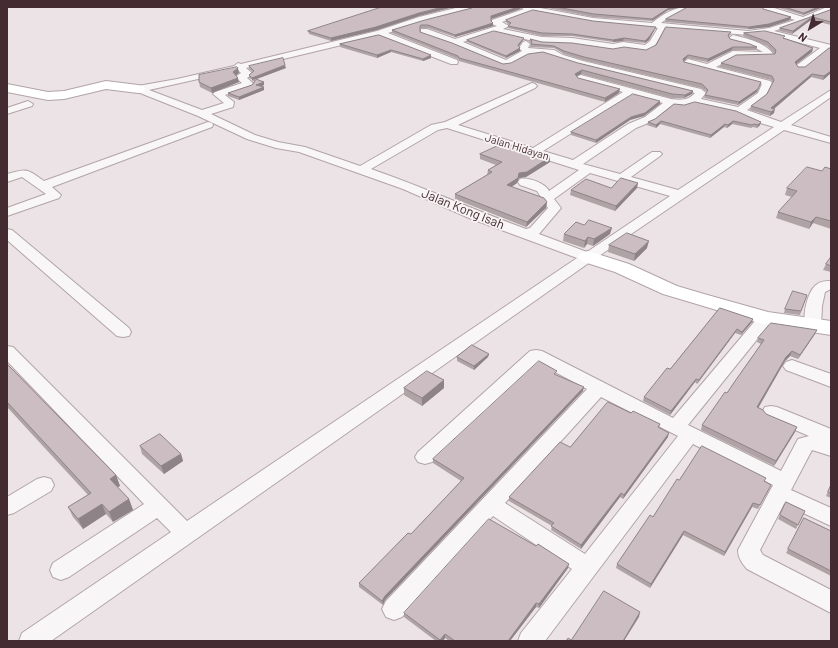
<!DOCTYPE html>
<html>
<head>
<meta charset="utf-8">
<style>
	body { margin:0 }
	#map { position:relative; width:838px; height:648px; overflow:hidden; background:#ebe3e5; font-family:Barlow,sans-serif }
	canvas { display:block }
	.frame { position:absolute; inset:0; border:8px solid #442a31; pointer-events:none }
	.north { position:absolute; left:790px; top:8px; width:40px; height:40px; -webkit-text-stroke:3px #f8f3f4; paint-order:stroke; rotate:218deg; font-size:11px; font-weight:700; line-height:16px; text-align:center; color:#442a31 }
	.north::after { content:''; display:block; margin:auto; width:14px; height:18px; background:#442a31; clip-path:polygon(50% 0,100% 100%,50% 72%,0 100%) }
</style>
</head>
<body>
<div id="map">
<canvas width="838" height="648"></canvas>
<div class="frame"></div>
<div class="north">N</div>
</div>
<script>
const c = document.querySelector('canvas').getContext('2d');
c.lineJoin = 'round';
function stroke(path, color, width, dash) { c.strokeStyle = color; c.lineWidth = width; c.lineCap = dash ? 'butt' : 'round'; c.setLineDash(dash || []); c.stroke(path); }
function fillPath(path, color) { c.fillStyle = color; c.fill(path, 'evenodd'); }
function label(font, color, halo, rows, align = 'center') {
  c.font = font + ' Barlow,sans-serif'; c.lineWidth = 3.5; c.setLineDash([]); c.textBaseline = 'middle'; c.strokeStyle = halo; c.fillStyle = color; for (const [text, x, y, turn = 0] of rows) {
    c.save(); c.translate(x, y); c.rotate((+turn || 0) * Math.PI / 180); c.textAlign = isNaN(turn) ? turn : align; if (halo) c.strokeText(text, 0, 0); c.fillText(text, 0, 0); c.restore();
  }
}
const street = new Path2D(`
	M460,7h13l-1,2 -47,12 -37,12 69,27 1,2 -1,2h-6l-72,-28 -133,32 7,6 -6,4 7,6 -2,2 -27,9 9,7 -1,5 -22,7 44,21 23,7 27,5 55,19 71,-41 14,-3 87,-39 3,1 2,2 -2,2 -77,37 75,23 90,-56 -45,-12 -2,-2 2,-2 3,-1 90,24c10,1 17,2 24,-6 -38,-11 -78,-18 -117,-28 -15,-4 -31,-14 -47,-11 -11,2 -17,12 -28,12l-51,-22 -31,-11v-4h6l28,10 42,-13 -5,-2v-4l32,-11 -5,-2h16l58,11 59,5c11,-9 22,-16 37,-16l-21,11 -7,5 87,8 21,-3 26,-8 -32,-10v-3h8l32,10 24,-10h4v4l-7,3 -50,17 57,14v6l-3,-1 -25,19h-6l-2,-2 2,-2 23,-17 -56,-15 -16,2 -83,-7 -11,19 -8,4 -23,-3 -10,2 -41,-6 -30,-1 -48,-11 -31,10 43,18 16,-9 -3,-3 4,-6 3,-1 4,3 -2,4 26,2 9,5 20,6 118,28 5,4 -5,6 37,8 20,-14 4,-9 -77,-20 -1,-2 4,-3 19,5 26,-13 30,1 -13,-7 -20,-5 -1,-2 4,-3c15,4 32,7 41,20l-1,2h-38l-19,10 54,14 2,2 -7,14 -18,13 34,12 50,-32v7l-40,28 40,12v6l-47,-13 -191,130 -542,381h-32l3,-8 149,-101 -14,-14 -88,59 -8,3 -8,-3 -3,-7 3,-7 91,-59 -137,-143v-15l6,1 174,174 390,-263 -108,-40 -66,-29 -104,-37 -23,-4 -29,-9 -49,-23 -63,-25 -2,-2 5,-3 39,-7 57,-13 4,-3 3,1 136,-33 42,-14zM533,11l60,11 65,6 -8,13 -5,4 -22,-3 -10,2 -41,-6 -30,-1 -39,-8 6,-3 -7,-4zM238,70l3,3 -6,4 7,6 -27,9 -2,2 11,9 -22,7 -53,-20zM632,95l31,8 -18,14 -17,7 -55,36 -30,-9zM694,103l42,10 21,9 17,5 -96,63 -47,-13 29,-21 2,-2 -2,-2h-8l-32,22 -37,-10 53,-36 17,-7 20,-16 10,1zM447,128l132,42 -30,21c-4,-8 -21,-14 -29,-12l-2,3 2,3 17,6 11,17 -18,20 -4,1c-52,-19 -103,-42 -155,-60l67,-39zM590,173l80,23 -83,56 -48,-18 22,-26 -7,-9z
	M28,101l5,3 -1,2 -25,8v-6z
	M208,122l4,1 1,2 -1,2 -160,60 9,8 -2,3 -52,18v-8l39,-14 -24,-17 -15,5v-8c21,-6 20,-5 37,7z
	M7,229l5,1 117,98 2,4 -2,4 -6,1 -6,-1 -110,-96z
	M831,281v8l-6,3 -3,14 -1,19 -2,3 -6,2 -6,-2c-6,-9 0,-36 9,-43 4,-4 10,-4 15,-4z
	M766,313l6,2 2,3 -2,3 -84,104 93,46 17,-32 11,-3 -44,-19 -3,-5 3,-5 6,-1 6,1 54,22v27l-19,-6 -21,40 40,18v18l-47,-22 -24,46 3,5 68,35v23l-84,-44c-5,-6 -9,-11 -9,-19l35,-65 -80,-41 -148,197h-27l3,-8 51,-64 -79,-53 -91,101 -8,3 -8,-3 -4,-8 4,-8 201,-212 -49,-26 -106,99 -7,2 -7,-2 -3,-5 3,-5 112,-101 6,-1 6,1 131,67 87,-103zM601,397l77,39 -93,118 -80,-51z
	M792,360l39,14v13l-45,-17 -3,-4 3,-4z
	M44,477l7,2 3,6 -3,6 -37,22 -7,2v-18l30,-18z`);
const secondary = new Path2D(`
	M106,81l32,4 5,1 2,3 -2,3 -5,1 -32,-4 -42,10 -16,1 -41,-8v-8l41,8 16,-1z
	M588,251l41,13 48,22 27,8 64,18 63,9v14l-65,-10 -76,-23 -27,-8 -48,-22 -34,-11 -3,-4 3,-4z`);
const wall = new Path2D(`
	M543,7h139l-14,3 -16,11 -59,-4z
	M776,7h47l-20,8z
	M472,8l48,1 -29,10v2l2,2v3l-38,11 -27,-9h-7l-1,1v3l83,32 75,-1 115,28 -1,3 -8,4h-13l-90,-24 -4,2 1,2 41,15 -14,9 -146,-41 -1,-2 -66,-26v-3z
	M763,9l28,8 -1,3 -21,7 -21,2 -83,-7 1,-3z
	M831,10v15l-20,-5 -19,14 -13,-3 1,-3z
	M419,16l-42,14 -46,11 -22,-7 -1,-3z
	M506,20l87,1 62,8 -6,11 -4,3 -22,-2 -10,1 -41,-6h-30l-34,-8v-2l1,-1 -3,-3z
	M731,32l-1,3 -1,1 1,3 27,8v3h-25l-25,12 -20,-4 -3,3v1l76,23 -3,7 -19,13 -34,-7 1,-3 2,-3 -6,-4 -118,-28 -19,-6 -10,-6 -24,-1 1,-4 -2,-1 1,-3 12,3 71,7 33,1z
	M744,33l40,5 29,10 -1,4 -16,12 2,3h7l26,-19v25l-8,7 -12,-3 -37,32v4l-4,3 -20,-6 1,-4 16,-12 6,-11 -2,-3 -51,-13 1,-4 54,-9 -8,-8 -24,-10z
	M379,35l52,23 -8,3 -32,-9 -14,6 -37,-11v-3z
	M524,38l-1,2 -4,6 1,5 -14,7 -39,-16v-2z
	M249,66l37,2 -30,11 8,6 -3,1 3,4 -25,10 -11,-4v-3l24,-8 2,-3 -1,-2 -4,-2v-3l4,-3 -4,-3z
	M239,73l-3,2 3,7 -27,11 -12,-6 -1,-5z
	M660,101v3l-16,12 -14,4 -34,23 -25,-8v-3z
	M674,104l87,18 -1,3 -3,3 -4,-1 -2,1 -19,-4 -5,4 -3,-1 -14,11 -50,-14 -4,4 -9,-3 1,-3 7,-3z
	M480,154l70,3v5l-24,15 -7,1 -2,5 -5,4 35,15 -1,6 -20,19 -71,-28v-5l32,-19 1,-5 8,-5 -16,-6z
	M831,169v60l-18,-6 -4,6 -33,-11 2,-6 14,-15 -7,-2 2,-7 35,-17z
	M611,188h26l-22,23 -45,-16 1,-5z
	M564,234h46l-17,12 -6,-2 -3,4 -21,-7z
	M609,245l38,3 -13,13 -26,-9z
	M831,257v15l-8,-2 3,-6z
	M807,295l-7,20 -16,-2 1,-4z
	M720,308l32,14 -11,13 -6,-2 -38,51 -2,-2 -25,33 -27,-14 1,-4 26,-28z
	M815,334l-17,25 -8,-3 -5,5 -27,46 8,7 29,18 -21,34 -73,-36 1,-5 25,-32 34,-49 -4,-2 1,-4z
	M489,354l-1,3 -14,13 -17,-9v-4z
	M7,364l109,111 4,11 -3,1 12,12 4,11 -20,12 -7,-8 -23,15 -10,-12 -5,-10 20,-12 -81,-88z
	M556,375l27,16 -198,209 -2,5 -24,-18v-4l52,-49 50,-53 -28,-18v-4z
	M444,380v8l-22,18 -18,-11v-7z
	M631,413l29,11 -1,4 9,9 -45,62 -3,-2 -39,52 -30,-19 1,-4 -43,-25v-4l61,-50z
	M140,446l41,8 2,7 -19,13 -22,-20z
	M679,480l86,1 4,8 -11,20 -6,-2 -28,49 -41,-21 -33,53 -34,-20 1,-4 36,-47z
	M831,485v13l-5,-2z
	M786,502l19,9 -9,18 -18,-10z
	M804,518l27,13v45l-45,-23z
	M568,568l-29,40 -3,-1 -26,34h-61l-4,-3 -2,3h-7l-32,-24v-4z`);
const shadedWall = new Path2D(`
	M443,7h11l-35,9 -42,14 -46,11v-3l88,-25z
	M518,7h2v2l-29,10v-3z
	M672,7h10l-14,3 -16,11v-2l17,-11z
	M818,7h5l-20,8 1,-2z
	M791,17l-1,3 -21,7 -21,2 1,-2z
	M812,17l-1,3 -19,14 1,-3z
	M493,23v3l-38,11v-2z
	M656,27l-1,2 -6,11 -4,3v-2z
	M524,38l-1,2 -5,7v-2z
	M624,38l-1,3 -10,1v-2z
	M733,47l-1,3 -25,12 1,-3z
	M520,48v3l-14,7v-2z
	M813,48l-1,4 -18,14 1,-4z
	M391,50v2l-14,6v-3z
	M431,55v3l-8,3v-2z
	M688,55l-1,3 -4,4v-3z
	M285,65l1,3 -32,12 -1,-2v2l-1,1v-3z
	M238,68l1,5 -5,4 -1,-5z
	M582,70l-1,4 -6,3v-3z
	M831,71v2l-8,7 1,-4z
	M812,74l-1,3 -41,35 1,-4z
	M238,78l1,4 -27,11 -1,-5z
	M264,82v3l-7,3 -1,-3z
	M761,82l-4,10 -19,13 1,-3z
	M264,87v3l-25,10v-3z
	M620,89l-1,4 -14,9v-4z
	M693,91l-1,3 -8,4 1,-3z
	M660,101v3l-16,12 -14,4 -34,23v-3l35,-23z
	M775,109l-1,4 -4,3 1,-4z
	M661,121l-1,3 -4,4v-3z
	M733,121l-1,3 -5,4 1,-3z
	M761,122l-1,3 -3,3 1,-3z
	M725,124l-1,3 -14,11 1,-3z
	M550,157v5l-24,15 -7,1 -2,5 -11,7 1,-5 12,-12z
	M638,183l-1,5 -22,23 1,-5z
	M547,202l-1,6 -20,19 1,-5z
	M816,217l-3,6 -4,6 2,-7z
	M612,228l-2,6 -17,12 1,-7z
	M588,237l-1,7 -3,4 1,-7z
	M649,241l-2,7 -13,13 1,-7z
	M753,319l-1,3 -11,13 1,-3z
	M737,329l-2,4 -38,51 2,-4z
	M817,330l-2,4 -17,25 2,-4z
	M792,351l-2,5 -5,5 -29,51 1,-5 29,-50z
	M489,354l-1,3 -14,13v-4z
	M696,379l-1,3 -25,33 1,-4z
	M444,380v8l-22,18v-8z
	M584,387l-1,4 -198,209 -2,5 -1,-4 3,-5z
	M797,427l-2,5 -21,34 2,-5z
	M669,433l-1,4 -45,62 1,-4z
	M181,454l2,7 -19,13 -3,-8z
	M116,475l4,11 -6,3 -4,-10z
	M621,493l-1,4 -39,52v-4z
	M129,499l4,11 -20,12 -4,-10z
	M753,503l-1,4 -28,49 1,-4z
	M102,504l4,10 -23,15 -5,-10z
	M684,531l-1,4 -33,53 1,-4z
	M569,564l-1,4 -29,40v-4z
	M536,603v4l-26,34h-2z
	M640,612l-1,5 -15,24h-1z
	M445,634v4l-2,3h-3v-1z`);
const building = new Path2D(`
	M382,7h61l-24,6 -43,14 -45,11 -23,-7z
	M473,7h45l-27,9v5l2,2 -38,12 -27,-10h-7l-1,1v6l32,11 51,21 8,-1 17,-9 15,-2 35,11 115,28 -8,4 -13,-1 -90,-24 -7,4 3,4 42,11 -15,9 -146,-40 -1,-2 -66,-26 33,-10 47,-12z
	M557,7h115l-3,1 -17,11 -58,-5z
	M688,7h75v2l28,8 -22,7 -20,3 -83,-8z
	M785,7h33l-14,6z
	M533,10l60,11 63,6 -7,10 -4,4 -21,-3 -11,2 -41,-6 -30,-1 -34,-7 3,-3 -5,-3z
	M831,10v12l-19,-5 -19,14 -13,-3z
	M666,27l65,5 -3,3 2,4 20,5 7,3h-24l-25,12 -20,-4 -5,4 1,3 77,20 -3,7 -19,13 -34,-7 3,-5 -6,-6 -118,-27 -20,-6 -10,-5 -23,-2 1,-3 -2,-2 12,3 30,1 41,6 11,-2 22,3 10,-5z
	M494,31l30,7 -6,7 2,3 -14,8 -39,-16z
	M765,31l20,5 -2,2 30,10 -18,14 3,5h7l24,-19h2v23l-7,5 -12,-2 -41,34 4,1 -4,3 -20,-6 16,-12 7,-14 -2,-4 -51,-13 15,-8 39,-1 1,-4 -8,-8 -24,-9z
	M379,35l52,20 -8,4 -32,-9 -14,5 -37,-11z
	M283,58l2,7 -33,13 -3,-3 5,-4 -5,-5z
	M237,67l1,1 -5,4 5,6 -27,10 -12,-6v-7z
	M253,78l11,4 -8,3 8,2 -25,10 -11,-4 24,-8 3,-4z
	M633,94l27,7 -15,12 -14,4 -35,23 -25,-8z
	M695,102l41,9 25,11 -3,3 -4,-1 -2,1 -19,-4 -5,4 -3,-1 -14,11 -50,-14 -5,4 -8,-3 7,-3 19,-15 10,1z
	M504,143l46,14 -23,15 -8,1 -1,5 -11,7 37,13 3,4 -20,20 -72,-28 37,-22 -4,-2 14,-8 -22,-8z
	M807,167l15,4 3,-4 6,2v52l-15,-4 -5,5 -33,-10 19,-21 -10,-3z
	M621,178l17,5 -22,23 -45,-16 15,-11 25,9z
	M589,220l23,8 -18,11 -6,-2 -3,4 -21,-7 12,-12 8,3z
	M627,233l22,8 -14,13 -26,-9z
	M831,257v9l-5,-2z
	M793,291l14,4 -6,16 -16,-2z
	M720,308l33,11 -11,13 -5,-3 -38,51 -3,-1 -25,32 -27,-14 23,-29 3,1z
	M771,323l46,7 -17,25 -8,-4 -6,6 -29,50 6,3 3,4 31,13 -21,34 -74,-36 23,-33 2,1 6,-9 31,-44 -6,-2z
	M472,345l17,9 -15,12 -17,-9z
	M539,361l18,10 -3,3 30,13 -199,209 -3,5 -23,-18 49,-50 3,1 53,-56 -31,-19z
	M7,364l109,111 -6,4 19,20 -20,13 -7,-8 -24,15 -10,-12 23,-14 -84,-91z
	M427,371l17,9 -22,18 -18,-10z
	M608,402l23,11 2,-2 27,13 -2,3 11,6 -45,62 -3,-2 -40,52 -30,-19 3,-3 -45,-26 51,-55 10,5z
	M160,434l21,20 -20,12 -21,-20z
	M702,446l64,32 -2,3 7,4 -11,20 -7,-2 -28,49 -41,-21 -33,53 -34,-20 33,-49 3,2 24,-38 2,1z
	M831,485v8l-3,-1z
	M786,502l19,9 -7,14 -18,-10z
	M804,518l27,13v40l-43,-22z
	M489,519l47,27 2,-2 31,20 -30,40 -3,-1 -28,38h-53l-10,-7 -5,6 -36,-27z
	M604,591l36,21 -17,29h-57l2,-3 3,2z`);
const farStreetnames = [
	["Jalan Hidayan",517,147,17]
];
const streetNames = [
	["Jalan Kong Isah",463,209,22]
];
stroke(street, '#b2a4a8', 2);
stroke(secondary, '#b2a4a8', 2);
fillPath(street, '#f9f6f7');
fillPath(secondary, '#fff');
fillPath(wall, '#afa3a6');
fillPath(shadedWall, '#8e8487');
fillPath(building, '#cbbdc1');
stroke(building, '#8e8487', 1);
label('11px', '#442a31', '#f8f3f4', farStreetnames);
label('13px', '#442a31', '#f8f3f4', streetNames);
</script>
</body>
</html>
